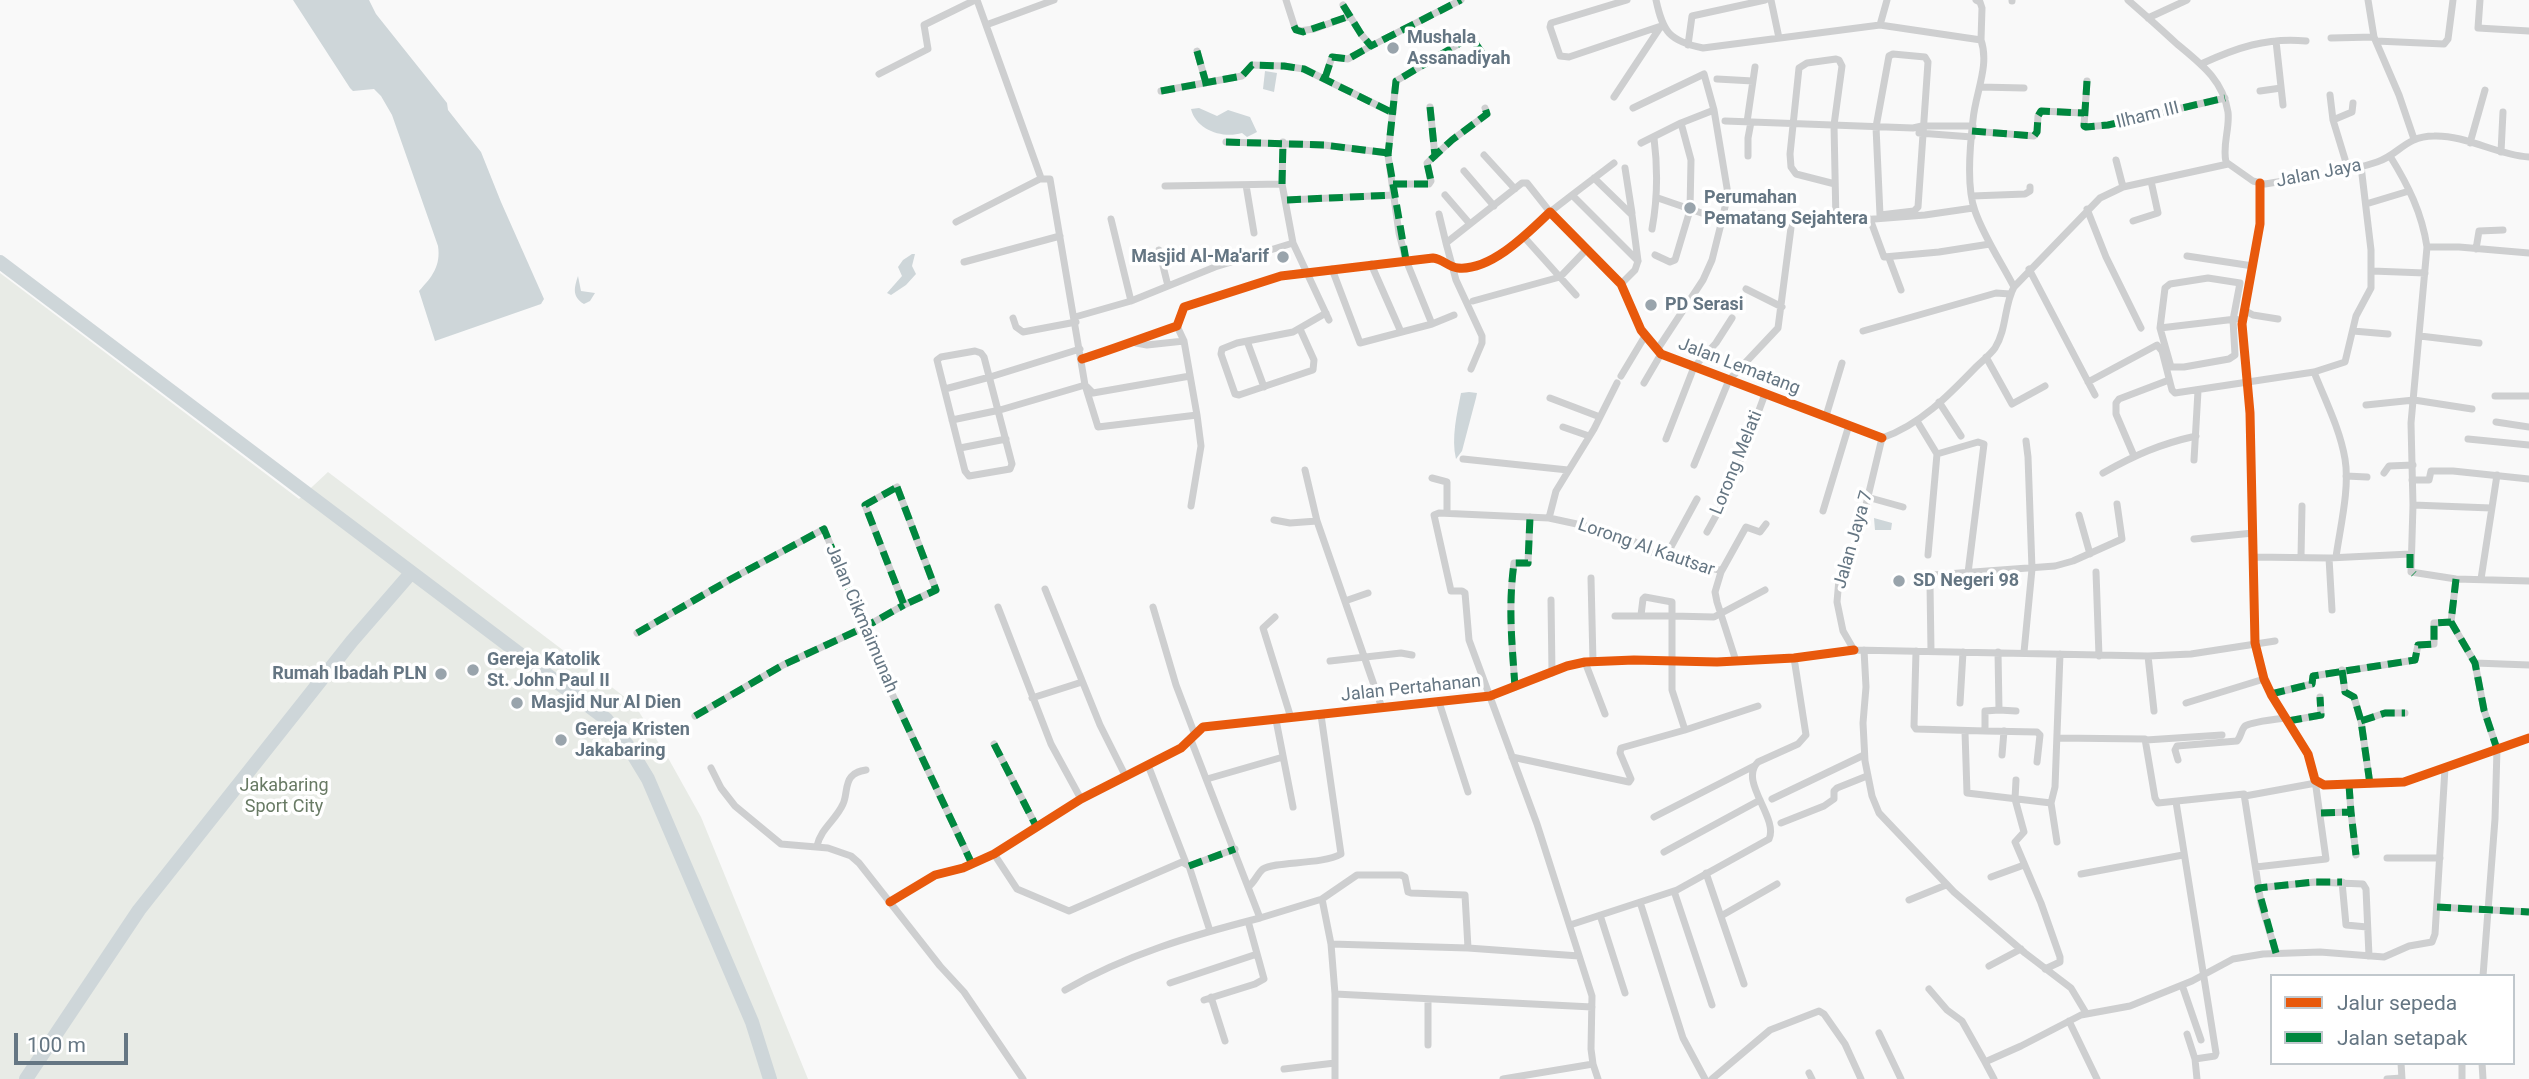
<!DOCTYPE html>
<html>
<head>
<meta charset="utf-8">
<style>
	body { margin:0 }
	#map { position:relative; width:2529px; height:1079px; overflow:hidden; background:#f9f9f9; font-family:Roboto,sans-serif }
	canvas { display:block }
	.legend { position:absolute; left:2270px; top:974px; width:245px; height:91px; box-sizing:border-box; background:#fff; border:2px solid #c1c8cd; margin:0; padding:9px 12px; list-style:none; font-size:21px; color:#657683 }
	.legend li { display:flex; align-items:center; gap:14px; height:35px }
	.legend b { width:35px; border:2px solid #c1c8cd }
	.scale { position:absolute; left:14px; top:1033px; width:114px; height:32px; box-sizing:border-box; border:4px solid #657683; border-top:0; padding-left:9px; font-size:21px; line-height:24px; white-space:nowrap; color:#657683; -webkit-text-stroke:5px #fff; paint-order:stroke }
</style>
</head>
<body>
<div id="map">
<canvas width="2529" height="1079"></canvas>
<ul class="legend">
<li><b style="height:9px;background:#e8590c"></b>Jalur sepeda</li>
<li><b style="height:9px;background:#00873e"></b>Jalan setapak</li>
</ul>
<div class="scale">100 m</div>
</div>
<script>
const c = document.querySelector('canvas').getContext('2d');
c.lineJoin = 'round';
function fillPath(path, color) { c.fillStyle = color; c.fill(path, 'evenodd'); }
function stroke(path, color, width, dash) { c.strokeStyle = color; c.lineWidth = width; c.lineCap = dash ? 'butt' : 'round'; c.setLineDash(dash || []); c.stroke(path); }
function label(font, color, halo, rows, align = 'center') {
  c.font = font + ' Roboto,sans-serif'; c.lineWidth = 7; c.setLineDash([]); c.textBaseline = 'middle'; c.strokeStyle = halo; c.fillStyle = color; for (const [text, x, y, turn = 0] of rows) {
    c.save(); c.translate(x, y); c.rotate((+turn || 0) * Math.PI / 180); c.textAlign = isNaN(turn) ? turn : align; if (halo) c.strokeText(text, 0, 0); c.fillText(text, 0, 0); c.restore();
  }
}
const green = new Path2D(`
	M0,273l299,226 29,-27 306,232 33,52 34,61 107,262h-808z`);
const water = new Path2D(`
	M293,0h76l7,14 71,89 1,7 33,42 20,50 43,97 -3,5 -106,37 -16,-50c13,-14 22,-25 19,-45l-46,-131 -11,-19 -7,-7 -21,2 -3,-3z
	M1265,71l12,2 -3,19 -11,-3z
	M1199,108l18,8 11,-6 22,7 7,15 -10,5 -5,-4c-19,6 -46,-3 -51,-24z
	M912,254h3l-3,12 4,8 -10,11 -15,10 -4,-2 15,-17 -4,-9 5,-7z
	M578,276l3,15 14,2 -5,8 -6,3c-12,-7 -10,-16 -6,-28z
	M1469,392l8,1 -1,5 -14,53 -6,8c-5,-21 1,-45 5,-66z
	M1874,518l18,5 -1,7h-16z`);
const river = new Path2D(`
	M0,262l606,457 22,27 20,33 104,243 18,57
	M26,1079l113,-169 213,-269 59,-68`);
const minor = new Path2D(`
	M977,0l64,178
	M1286,0l9,28 4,3 15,-2 36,-13
	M1627,0l-76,23 -1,4 10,29 9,1 92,-31
	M1656,0c7,32 13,41 47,48l177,-23 7,-25
	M1771,0l8,38
	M1976,0l4,2 2,6 -1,32
	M2012,0v1
	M2128,0c16,14 33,29 49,44 24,20 46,36 51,68 2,17 -6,33 -2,50l27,19 12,3c36,-6 76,-10 112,-22 22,-7 28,-26 57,-26 33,-1 62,19 95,21
	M2368,0l6,37 25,58 15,44
	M2480,0l-2,28 51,3
	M1343,5l18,29 10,12 90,-46
	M2148,18l39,-18
	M986,25l68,-25
	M1880,25l101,15c9,26 -6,54 -8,80 -3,25 -7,67 2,91 9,26 26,51 39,76
	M2331,38l43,-1
	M2276,41l7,64
	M2376,41l68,3 4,-5 5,-39
	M1688,45l4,-29 73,-16
	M1197,51l9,32
	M1893,54l32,3 3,5 -10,145 -4,4 -34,4 -4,-88 13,-71z
	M2201,64c35,-16 66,-27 105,-23
	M879,74l49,-25 -4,-24 51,-25
	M1325,78l7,-21 16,2 23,-13
	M1717,79l36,2
	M2087,81l-3,45 2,1 22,-2 117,-27
	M1980,87l44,1
	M1161,91l81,-15 10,-11 32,1 20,3 89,44
	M2260,91l21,-3
	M2330,95l3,25
	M1614,97l47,-71
	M1430,107l5,49
	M1633,108l71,-34 10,36 14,84 -6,26h16l14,-6h11l29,6 44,2 89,-7 48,-7
	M1725,121l188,7 9,-2h51
	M1747,122l8,-55
	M1972,131l62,5 3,-4 1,-16 3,-5 43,2
	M1919,133l53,4
	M1226,142l98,3 64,8
	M1283,142l-1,42 11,59 36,77
	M1641,143l40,-20
	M2470,143l15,-53
	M2501,152l2,-40
	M1484,155l31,34
	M1748,156v-18l3,-16
	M2390,156c18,29 32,57 37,91l-16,176 2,82
	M2116,160l7,27
	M1625,168l7,45
	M2348,169l-15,-49 19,-8 1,-9
	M1464,171l30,35
	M1594,178l38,37 6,46 -3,9 -14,14
	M2260,183v41l-18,100 8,89 5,230 9,36 8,17 36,58 7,26 9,5 80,-3 125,-44
	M1393,184h36l2,-3 -4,-18 25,-23 35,-26 -2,-6
	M1835,184l-39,-10 -5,-7 -1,-13 9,-86 8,-5 29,-4 3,1 3,6 -8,59 2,97
	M1246,185l8,48
	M1165,186l117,-2
	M1445,195l25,29
	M1572,195l42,-32
	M1972,196l53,-2 5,-3v-4
	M1287,200l107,-5
	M2366,204l43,-13
	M2087,209l19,48 35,71
	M1439,214l7,29
	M1111,219l20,82
	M1870,219l14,38 55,-5 51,-8
	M2133,221l25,-8 -7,-32
	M956,222l84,-43h10l35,206 8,8 97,-17
	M1652,229c6,-32 6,-59 2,-91
	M1524,237l52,58
	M2427,247h32l70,6
	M2476,249l3,-18 24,-1
	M1159,250l9,36
	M1655,255l15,7 5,-2 15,-50 1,-50 -10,-37 33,-13
	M2187,256l66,10
	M1889,258l12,32
	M964,262l96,-26
	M1371,264l30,68
	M1332,269l28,74 72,-19 -26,-64 -7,-27 -11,-78 8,-74 71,-42 7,2 10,15
	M2029,269l66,126
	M2372,271l53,2
	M2208,278l32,5 -7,37 2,35 -6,4 -45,8h-13l-11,-39 5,-40 5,-4z
	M1746,289l36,18
	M1473,301l87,-24 26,-27
	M2244,310l9,5 25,4
	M1075,317l56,-16 84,-34 78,-24
	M1013,318l3,9 7,5 53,-10
	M1432,324l22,-9
	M2160,328l76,-9
	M1300,329l14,31 -1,10 -74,25 -4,-1 -14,-40 1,-5 15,-6 56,-11 33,-19
	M1863,331l133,-38 14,1
	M2353,331l35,3
	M2420,336l59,7
	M1247,341l17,46
	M1136,343l11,2 37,-4
	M1657,350l46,-70 9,-20 10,-40 -64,-22
	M975,351l6,2 3,4 28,107 -2,5 -41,7 -4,-5 -28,-111 4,-3z
	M1986,357l26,47 33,-18
	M1082,359c32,-10 63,-22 95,-33l7,-19 97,-31 152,-18c10,1 15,9 25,10 33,3 70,-35 92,-56l71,72 20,46 20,24 221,84
	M1471,369l11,-26v-7l-26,-56 -10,-37 76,-60h5l23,29 22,-17 66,66
	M2314,372c11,28 26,57 31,87 5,29 -5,69 -9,98
	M1621,376l24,-40
	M2088,382l69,-37 5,6 10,39 3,3 139,-21 31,-10 11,-46 15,-28v-38l-10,-84
	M1644,383l17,-29
	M945,389l45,-12 90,-28
	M2495,396h34
	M1550,398l50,19
	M1939,402l22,34
	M2366,405l48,-5 58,9
	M1826,416l16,-53
	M952,420l48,-10 85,-25 13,42 99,-12 -13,-74 -7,-15
	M1917,421l20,33 -9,101
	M2496,422l33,5
	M1563,427l26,9
	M1882,438l-23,96 -20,45 -2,23 6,29 11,19 294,6 43,-2 84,-13
	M1882,438c38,-13 67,-43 94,-71 6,-6 14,-12 19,-19 12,-19 9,-43 19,-61l86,-89 23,-11 105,-23
	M1666,439l28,-72 22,-24 16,-25
	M2468,439l61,6
	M960,448l46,-9
	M1937,454l41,-12 6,2 -16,129
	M2134,456l-18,-42v-11l3,-4 50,-19
	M1463,459l105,11
	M2194,460l4,-69
	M1694,465l35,-85 49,-52 14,-108
	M1305,470l12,51
	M2103,473c32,-18 57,-29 93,-37
	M2384,473l5,-7 24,-1
	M2346,476l21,1
	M1432,478l15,4v31
	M2412,480h17l2,-9h22l76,8
	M897,487l39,103 -32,15 -39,-100z
	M1867,497l36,10
	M1191,506l10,-60 -4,-31
	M2491,508l-78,-3 -2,67 45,7 73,2
	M1823,511l26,-86
	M2079,515l11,39
	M1549,518l7,-27 38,-62 23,-46
	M1274,520l16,3 27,-2 65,187
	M1707,532l21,-38 37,-100
	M2194,539l59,-6
	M1666,556l31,-57
	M2253,557l76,1 81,-4
	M2301,557l1,-51
	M2329,558l3,52
	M1721,572l25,-45 14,5 6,-8
	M2096,572l3,84
	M1591,578l2,84
	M2456,579l-5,43 24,41 9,47 13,39 -2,70 -12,157
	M2481,579l16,-104
	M1045,589l55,136 26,52
	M1551,600l1,73
	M1345,601l23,-8
	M998,607l53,137 30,55
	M1153,607l23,78 19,50
	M1641,615l2,-16 2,-2 27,5v14l42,1 51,-27
	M1615,616h57v74l13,40 73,-24
	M1275,617l-12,11 28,90
	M637,633l94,-54 93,-50 63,154 85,181
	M1864,650l2,37 -3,36 2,38 7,35 7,17 75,79 71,61 46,35 15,25
	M1916,651l-2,75 2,3 69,2v-20l14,-1 -1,-58
	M1931,651l-1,-67 3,-9 122,-9 18,-5 49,-22 -5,-35
	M2024,652l8,-83 -4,-112 -2,-16
	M2148,656l6,55
	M1330,661l71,-8 11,2
	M1585,662l20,52
	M2475,663l54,2
	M2342,670l3,22 9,5 7,24 9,63
	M1515,687c-3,-44 -7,-80 -1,-124h14l2,-46
	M2271,694l41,-10 1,-8 102,-16 3,-15 16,-1v-21l17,-1
	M1032,698l50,-16
	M1439,702l29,90
	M1960,703l3,-51
	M2186,703l78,-24
	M1999,710l17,1
	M695,716l88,-51 82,-38 39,-22
	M1276,720l17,87
	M2288,721l33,-6 -1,-18
	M2361,721l24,-8h20
	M1985,731l52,1 3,3 -3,27
	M1965,732l2,61 84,10
	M2057,738l88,1 10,59 3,5 86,-9 17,109 15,50
	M1191,740l69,178 62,-19 35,-24h44l4,2 3,15 3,1 54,2 3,53
	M2146,740l76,-5
	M994,744l42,82
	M2002,755l2,-24
	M1512,757l117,25 2,-3 -11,-26 1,-5 64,-18
	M2178,760l-3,-10 2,-4 60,-5c4,-4 4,-11 8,-15 6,-4 32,-7 40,-8
	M1148,765l38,98
	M711,768l10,20 14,18 46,38 47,4 23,8 8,7 81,103 24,26 59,87
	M1207,779l76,-22
	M2016,780l-1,19 9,33 -9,10 26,61 19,54v5l-15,7
	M2349,785l2,27
	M2245,796l71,-13
	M1772,799l92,-44
	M2176,802l40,251 -1,3 -20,3 2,20
	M2321,813l30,-1 5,43
	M1654,817l100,-51
	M1781,823l43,-17 10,-7v-8l3,-3 30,-12
	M2057,842l-6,-39 4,-16 5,-133
	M817,846c4,-18 19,-26 26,-42 4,-8 2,-20 8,-27 4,-5 9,-6 15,-7
	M1664,852l96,-52
	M994,854l23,35 52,22 113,-49 7,4 21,65
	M2387,858h53
	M1189,866l46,-17
	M2256,867l70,-8 -11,-79
	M1706,873l38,111
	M2081,874l102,-19
	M1991,877l33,-12
	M2342,882l4,43 21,2
	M1248,887c7,-5 9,-13 15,-18 12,-8 59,-4 78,-15l-20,-139
	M2258,888l57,-6 48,2 3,5 3,67
	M1674,891l38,114
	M1322,899l9,45 4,50 257,13
	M1909,900l37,-15
	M890,902l45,-27 28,-7 31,-14 87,-55 100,-51 22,-21 287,-31 77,-30 18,-4 49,-2 83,2 77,-4 60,-8
	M1640,902l43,136 22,41
	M2437,907l92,5
	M1600,915l25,78
	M1721,916l56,-32
	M1570,925l107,-35 92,-51c10,-21 -31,-58 -11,-77l40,-18 8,-9 -12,-77
	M1331,944l137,4 111,8
	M1989,966l32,-17
	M1170,983l87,-29
	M2182,985l19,55
	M1929,989l18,21 15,11 23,41 36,-16 60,-31 49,-9 62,-25 41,-22 30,-5 57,-2 64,5 25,-11 23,-4 3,-8 10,-166
	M1065,990c60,-35 128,-55 195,-72
	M1211,997l14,44
	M1204,1000l51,-16 9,-5 -16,-58
	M2069,1021l28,58
	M1879,1033l22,46
	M2187,1034l8,25
	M1428,1045v-46
	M1985,1062l9,17
	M2401,1063l1,16
	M2482,1063l1,16
	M1284,1069l51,-6
	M1809,1073l3,6
	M1335,1079v-85
	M1503,1079l90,-15
	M1598,1079l-5,-15 -2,-15 1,-53 -55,-172 -68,-184 -4,-47 -3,-2h-11l-17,-76 5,-2 110,5 37,8 44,13 21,13 68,18 2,2 -6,20 2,10 19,59
	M1712,1079l58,-49 49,-19 5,3 21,30 16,35
	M2387,1079l15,-1
	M2462,1079v-16`);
const quiet = new Path2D(`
	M1343,5l18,29 10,12 90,-46
	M1294,26l2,4 7,2 47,-16
	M1197,51l9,32
	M1325,78l7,-21 16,2 23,-13
	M2087,81l-3,45 2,1 22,-2 117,-27
	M1161,91l81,-15 10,-11 32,1 20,3 89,44
	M1430,107l5,49
	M1972,131l62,5 3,-4 1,-16 3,-5 43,2
	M1226,142l98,3 64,8
	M1282,184l1,-42
	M1393,184h36l2,-3 -4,-18 25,-23 35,-26 -2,-6
	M1287,200l107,-5
	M1406,260l-18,-105 8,-74 71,-42 7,2 10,15
	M897,487l39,103 -32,15 -39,-100z
	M2410,554v16l4,4
	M2456,579l-5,43 24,41 9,47 13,39
	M637,633l94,-54 93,-50 63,154 85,181
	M2342,670l3,22 9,5 7,24 9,63
	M1515,687c-3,-44 -7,-80 -1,-124h14l2,-46
	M2271,694l41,-10 1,-8 102,-16 3,-15 16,-1v-21l17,-1
	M695,716l88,-51 82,-38 39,-22
	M2288,721l33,-6 -1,-18
	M2361,721l24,-8h20
	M994,744l42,82
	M2349,785l2,27
	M2321,813l30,-1 5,43
	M1189,866l46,-17
	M2437,907l92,5
	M2276,953l-18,-65 57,-6h27`);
const cycleway = new Path2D(`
	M2260,183v41l-18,100 8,89 5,230 9,36 8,17 36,58 7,26 9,5 80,-3 125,-44
	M1082,359c32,-10 63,-22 95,-33l7,-19 97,-31 152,-18c10,1 15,9 25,10 33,3 70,-35 92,-56l71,72 20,46 20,24 221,84
	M890,902l45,-27 28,-7 31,-14 87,-55 100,-51 22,-21 287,-31 77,-30 18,-4 49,-2 83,2 77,-4 60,-8`);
const markers = [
	[1393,48,7,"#99a4ac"],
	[1690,208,7,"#99a4ac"],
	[1283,257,7,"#99a4ac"],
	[1651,305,7,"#99a4ac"],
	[1899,581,7,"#99a4ac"],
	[473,670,7,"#99a4ac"],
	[441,674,7,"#99a4ac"],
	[517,703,7,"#99a4ac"],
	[561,740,7,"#99a4ac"]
];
const poiNames = [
	["Mushala",1407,38],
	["Assanadiyah",1407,59],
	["Perumahan",1704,198],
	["Pematang Sejahtera",1704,219],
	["Masjid Al-Ma'arif",1269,257,"right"],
	["PD Serasi",1665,305],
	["SD Negeri 98",1913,581],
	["Gereja Katolik",487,660],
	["St. John Paul II",487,681],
	["Rumah Ibadah PLN",427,674,"right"],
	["Masjid Nur Al Dien",531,703],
	["Gereja Kristen",575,730],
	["Jakabaring",575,751]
];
const streetNames = [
	["Ilham III",2148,116,-14],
	["Jalan Jaya",2319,174,-11],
	["Jalan Lematang",1739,367,21],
	["Lorong Melati",1737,463,-68],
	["Jalan Jaya 7",1854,540,-74],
	["Lorong Al Kautsar",1646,548,19],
	["Jalan Cikmaimunah",861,619,67],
	["Jalan Pertahanan",1411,689,-6]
];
const parkNames = [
	["Jakabaring",284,786],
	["Sport City",284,807]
];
fillPath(green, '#e8ebe6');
fillPath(water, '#ced6d9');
stroke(river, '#ced6d9', 14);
stroke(minor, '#cecfd0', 7);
stroke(quiet, '#00873e', 7, [14, 7]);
stroke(cycleway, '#e8590c', 9);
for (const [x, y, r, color] of markers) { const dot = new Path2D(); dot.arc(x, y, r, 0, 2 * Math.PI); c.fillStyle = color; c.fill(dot); stroke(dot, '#fff', 2.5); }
label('bold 18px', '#657683', '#fff', poiNames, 'left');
label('18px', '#657683', '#fff', streetNames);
label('18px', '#687a64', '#fff', parkNames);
</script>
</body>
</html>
